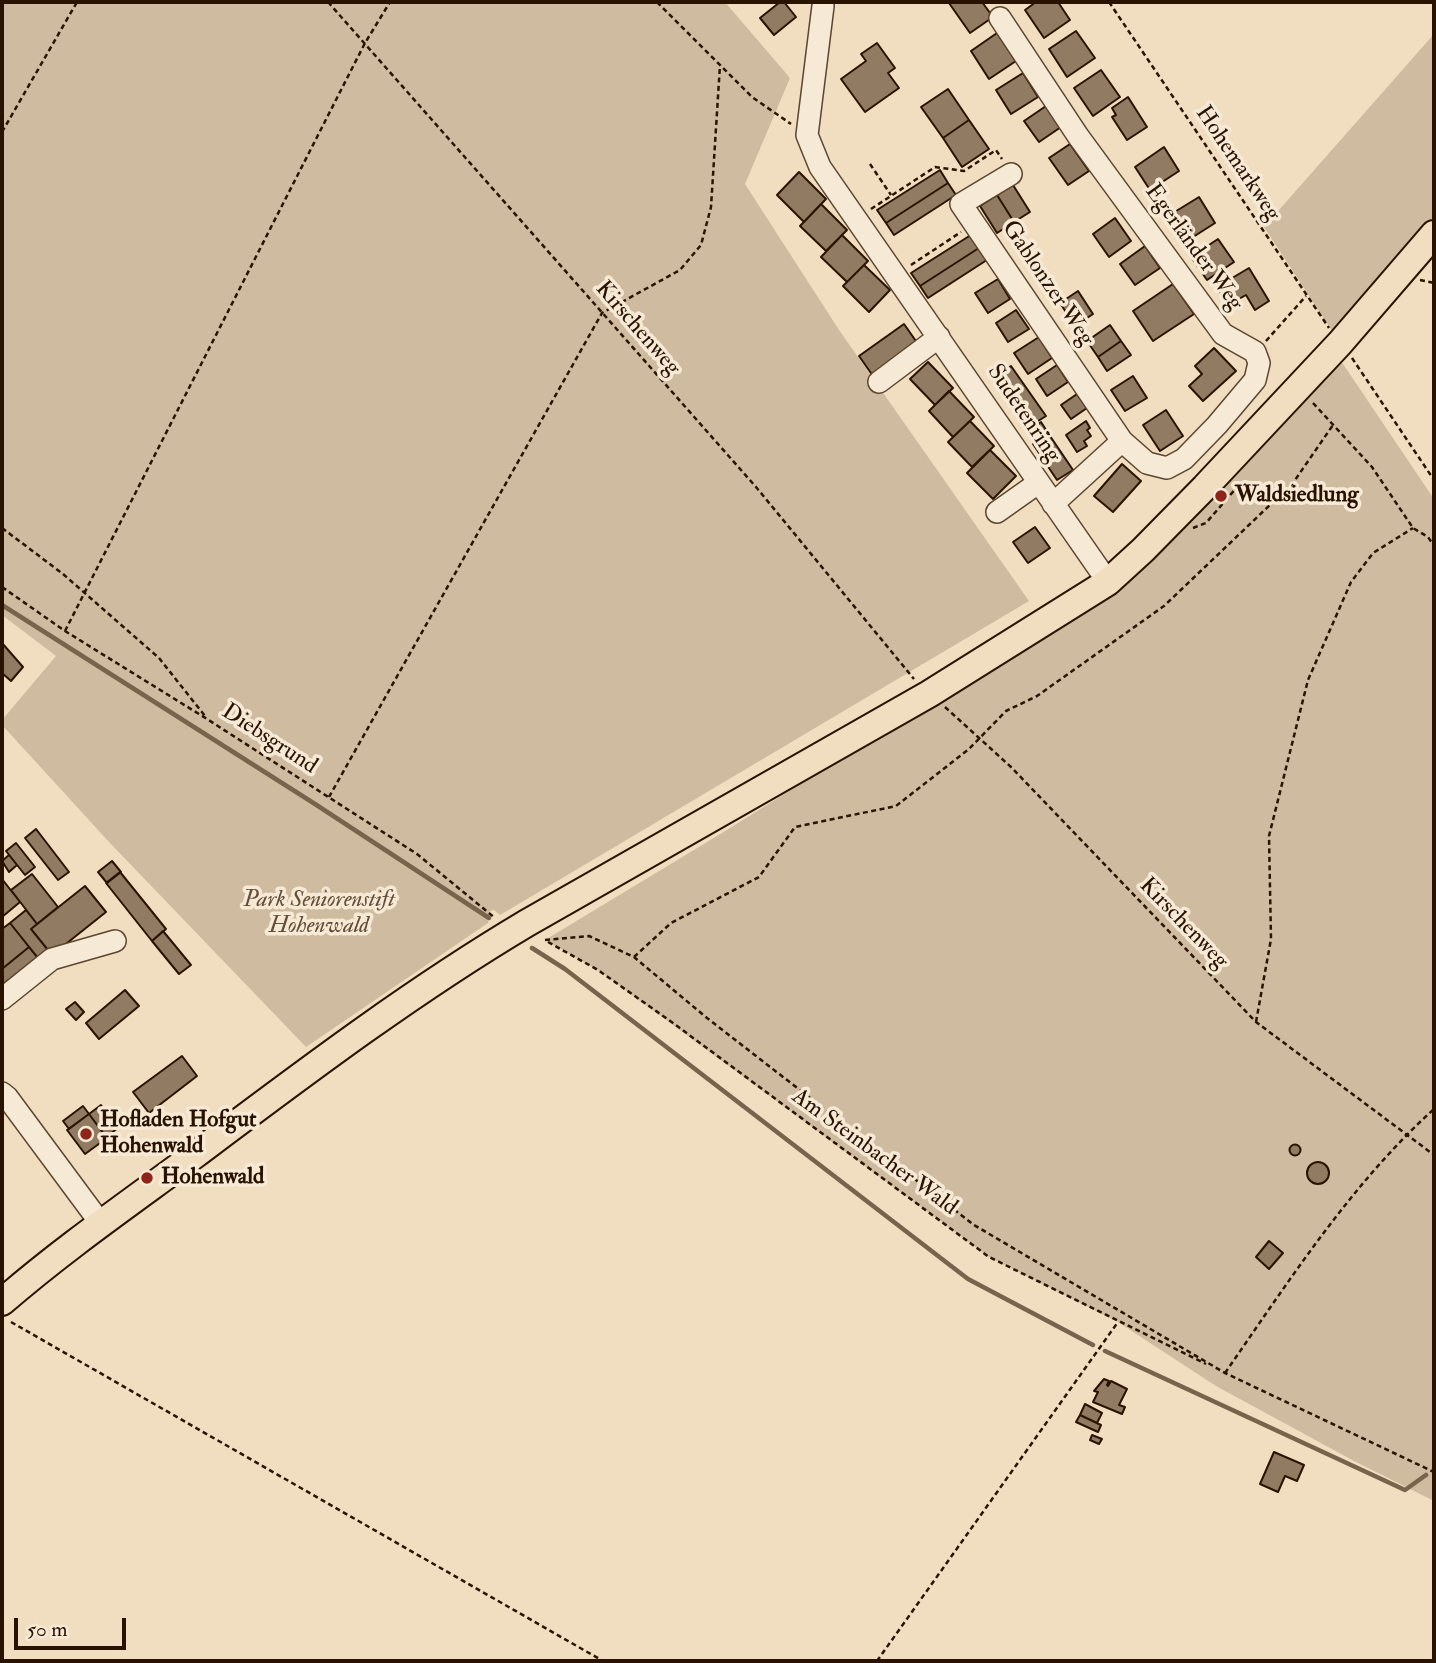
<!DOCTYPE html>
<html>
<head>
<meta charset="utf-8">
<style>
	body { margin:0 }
	#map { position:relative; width:1436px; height:1663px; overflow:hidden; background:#f1ddbf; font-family:"IM FELL Double Pica",serif }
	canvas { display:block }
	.frame { position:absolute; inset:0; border:4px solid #291300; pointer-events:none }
	.scale { position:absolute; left:14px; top:1618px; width:112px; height:32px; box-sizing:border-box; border:4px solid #291300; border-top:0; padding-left:9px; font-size:21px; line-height:24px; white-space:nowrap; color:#291300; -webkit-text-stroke:5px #f6e9d5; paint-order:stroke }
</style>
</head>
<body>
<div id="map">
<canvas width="1436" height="1663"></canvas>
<div class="frame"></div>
<div class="scale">50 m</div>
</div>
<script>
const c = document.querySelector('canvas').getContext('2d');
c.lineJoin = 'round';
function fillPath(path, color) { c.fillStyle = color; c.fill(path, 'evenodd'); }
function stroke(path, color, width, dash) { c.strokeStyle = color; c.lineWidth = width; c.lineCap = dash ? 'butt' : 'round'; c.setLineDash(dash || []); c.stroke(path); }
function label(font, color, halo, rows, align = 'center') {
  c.font = font + ' "IM FELL Double Pica",serif'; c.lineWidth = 7; c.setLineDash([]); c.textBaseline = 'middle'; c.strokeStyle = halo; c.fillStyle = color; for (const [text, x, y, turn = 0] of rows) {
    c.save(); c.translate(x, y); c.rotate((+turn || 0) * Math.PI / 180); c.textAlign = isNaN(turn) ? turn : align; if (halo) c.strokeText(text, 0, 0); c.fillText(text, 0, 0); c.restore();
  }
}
const green = new Path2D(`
	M2,2h723l65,76 -45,106 94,146 190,271 -529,314 -6,-5 -4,1 -2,12 -182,124 -196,-204 -108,-118v-5l54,-64 -54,-41z
	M1434,34v200l-94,109 -76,-116z
	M1336,357l7,7 91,135v1002l-80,-40 -138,-75 -98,-64 -129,-65 -391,-287 -53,-30 177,-107 381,-238z`);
const stream = new Path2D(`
	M2,605l313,199 174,114
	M532,948l33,21 403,310 125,66
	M1105,1351l300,139 21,-15`);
const building = new Path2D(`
	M780,2h4l12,15 -22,18 -14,-17z
	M951,2h31l11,15 -23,16 -21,-30z
	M1036,2h22l12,18 -26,18 -19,-28z
	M1076,31l19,27 -28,19 -18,-28z
	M997,33l19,28 -27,18 -18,-28z
	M877,43l18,25 -7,5 11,15 -34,24 -24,-33 25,-18 -5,-7z
	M1101,70l19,27 -27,19 -19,-28z
	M1023,73l15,24 -27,17 -15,-24z
	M948,89l21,31 -26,18 -22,-31z
	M1128,97l19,30 -20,13 -15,-23 4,-2 -4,-7z
	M1046,106l15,21 -22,15 -15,-21z
	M969,120l20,29 -27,18 -19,-29z
	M1070,144l19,27 -21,14 -19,-27z
	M1164,147l15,24 -29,19 -15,-23z
	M940,170l8,13 -62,40 -9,-13z
	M799,172l27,27 -22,23 -27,-27z
	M948,183l8,12 -62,40 -8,-12z
	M1013,185l17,27 -16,10 -17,-27z
	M997,195l17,27 -17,11 -17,-27z
	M1199,197l16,26 -25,16 -17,-26z
	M821,204l26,26 -21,21 -26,-25z
	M1115,218l16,23 -22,16 -16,-23z
	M974,233l8,13 -62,40 -9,-13z
	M842,235l26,26 -21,21 -26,-25z
	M1218,239l16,23 -27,18 -16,-23z
	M982,246l8,12 -62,40 -8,-12z
	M1145,246l15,22 -25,17 -15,-21z
	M864,265l26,25 -21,22 -26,-26z
	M1249,268l20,33 -14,9 -9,-15 -18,10 -11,-18z
	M998,279l12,20 -22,14 -13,-20z
	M1173,284l21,30 -41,27 -20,-30z
	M1078,291l15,23 -18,12 -15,-23z
	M1016,310l13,19 -21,13 -12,-19z
	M904,324l14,20 -45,32 -14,-20z
	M1110,325l11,16 -23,16 -11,-16z
	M1039,337l13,21 -24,16 -14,-21z
	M1121,341l10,14 -24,16 -9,-14z
	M1214,348l22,23 -33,30 -14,-15 13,-12 -7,-8z
	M928,362l25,26 -18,17 -25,-26z
	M1057,365l11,17 -21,14 -11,-17z
	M1011,366l35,50 -11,7 -34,-50z
	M1133,376l14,22 -22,13 -14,-21z
	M949,391l25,26 -21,20 -24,-26z
	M1077,394l10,14 -16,11 -10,-14z
	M1166,410l17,26 -23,15 -17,-26z
	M970,421l24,25 -22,21 -24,-25z
	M1086,421l4,7 -3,2 4,6 -7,5 3,5 -10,6 -11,-17z
	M1041,422l7,11 -11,8 -7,-11z
	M1048,433l25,37 -16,10 -24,-36z
	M990,450l26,26 -23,23 -26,-26z
	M1122,464l19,17 -28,31 -19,-16z
	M1035,527l15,21 -22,15 -15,-21z
	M2,643l21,24 -12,14 -9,-8z
	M36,829l33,43 -11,8 -33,-42z
	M16,843l19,24 -10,8 -19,-24z
	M9,855l8,10 -8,7 -7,-11z
	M112,861l9,11 -14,11 -9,-11z
	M120,872l46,57 -14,12 -46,-58z
	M32,874l26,33 -21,17 -26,-34z
	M2,879l18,23 -18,15z
	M85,886l21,26 -54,43 -21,-26z
	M26,910l11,14 -6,5 21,26 -10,8 -32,-40z
	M10,923l19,24 -27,22v-40z
	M163,931l28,34 -12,9 -27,-33z
	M29,947l13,16 -40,31v-25z
	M125,990l14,16 -40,33 -13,-16z
	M75,1002l9,10 -8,8 -10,-11z
	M182,1056l15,20 -48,37 -16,-21z
	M101,1105l17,23 -12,9 -17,-23z
	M83,1106l6,8 -20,15 -6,-8z
	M89,1114l18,24 -22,16 -18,-24z
	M1289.5 1150a5.5 5.5 0 1 1 11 0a5.5 5.5 0 1 1-11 0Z
	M1307 1173a11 11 0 1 1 22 0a11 11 0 1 1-22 0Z
	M1269,1241l14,12 -14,16 -13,-12z
	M1104,1379l5,2 -2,4 1,1 3,-5 16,8 -8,16 6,2 -3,7 -29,-12 5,-10 -4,-1z
	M1085,1404l17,9 -5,10 -17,-8z
	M1080,1415l21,10 -3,7 -22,-10z
	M1092,1435l10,4 -3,5 -9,-4z
	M1274,1452l30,13 -7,16 -12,-5 -7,16 -18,-8z`);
const path = new Path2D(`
	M328,2l428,485 158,192
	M657,2l95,95 39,27
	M1109,2l220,326
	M2,132l75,-130
	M870,164l21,31
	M871,209l64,-42 29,4 32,-21 6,9
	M911,265l50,-33
	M1420,280l14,3
	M1266,341l40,-45
	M1352,358l82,122
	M1313,403l59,64 41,61 15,9 6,9
	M2,528l61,46 96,84 46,58
	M1193,528l13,-5 32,-37 -1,-4
	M2,587l63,44 142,88 210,135 78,64
	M65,631l300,-588 25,-41
	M945,707l66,60 245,255 178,133
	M329,797l273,-484 78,-43 21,-25 10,-38 9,-142
	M545,940l44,-4 45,21 73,61 267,207 251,148 209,99
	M548,942l50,28 75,53 316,234 217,107
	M634,957l37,-34 88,-46 36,-50 101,-21 73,-57 37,-38 31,-15 127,-90 129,-123 40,-58
	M1256,1022l15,-83 -2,-103 39,-156 43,-98 22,-29 40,-25
	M11,1322l592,339
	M1225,1373c64,-92 126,-189 209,-264
	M877,1661l241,-339`);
const minor = new Path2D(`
	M823,6l-16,129 13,32 288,415
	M1000,18l78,118 145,198 32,18 4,11 -4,17 -38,45 -33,34 -17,9 -20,-5 -25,-22 -69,63
	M1011,174l-50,30 161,237
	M879,382l60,-45
	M997,512l41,-29
	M2,999l50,-40 63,-18
	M2,1093l5,4 86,116 7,13`);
const major = new Path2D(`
	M2,1302c61,-53 129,-100 194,-148 108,-81 215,-162 331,-231l402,-229 179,-112 35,-32 62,-63 135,-144 94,-109`);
const markers = [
	[1221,496,7,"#8f2418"],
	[86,1134,7,"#8f2418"],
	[147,1178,7,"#8f2418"]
];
const streetNames = [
	["Hohemarkweg",1237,164,56],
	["Egerländer Weg",1193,248,54],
	["Gablonzer Weg",1047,284,56],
	["Kirschenweg",637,329,49],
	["Sudetenring",1023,414,56],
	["Diebsgrund",269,740,33],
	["Kirschenweg",1183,924,46],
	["Am Steinbacher Wald",874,1153,36]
];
const poiNames = [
	["Waldsiedlung",1235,496],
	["Hofladen Hofgut",100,1121],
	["Hohenwald",100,1147],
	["Hohenwald",161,1178]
];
const parkNames = [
	["Park Seniorenstift",319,901],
	["Hohenwald",319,927]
];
fillPath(green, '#cfbb9f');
stroke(stream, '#78634c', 4.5);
fillPath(building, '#917c63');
stroke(building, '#291300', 2);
stroke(minor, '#5b4630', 24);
stroke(major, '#291300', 30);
stroke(path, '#291300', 2.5, [5, 3.5]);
stroke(minor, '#f6e9d5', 21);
stroke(major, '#f1ddbf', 26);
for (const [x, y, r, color] of markers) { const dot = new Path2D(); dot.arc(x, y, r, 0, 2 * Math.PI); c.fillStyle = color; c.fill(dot); stroke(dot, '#f6e9d5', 2.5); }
label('23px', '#291300', '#f6e9d5', streetNames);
label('bold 23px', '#291300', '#f6e9d5', poiNames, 'left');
label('italic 23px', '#634e38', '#f6e9d5', parkNames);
</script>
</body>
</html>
